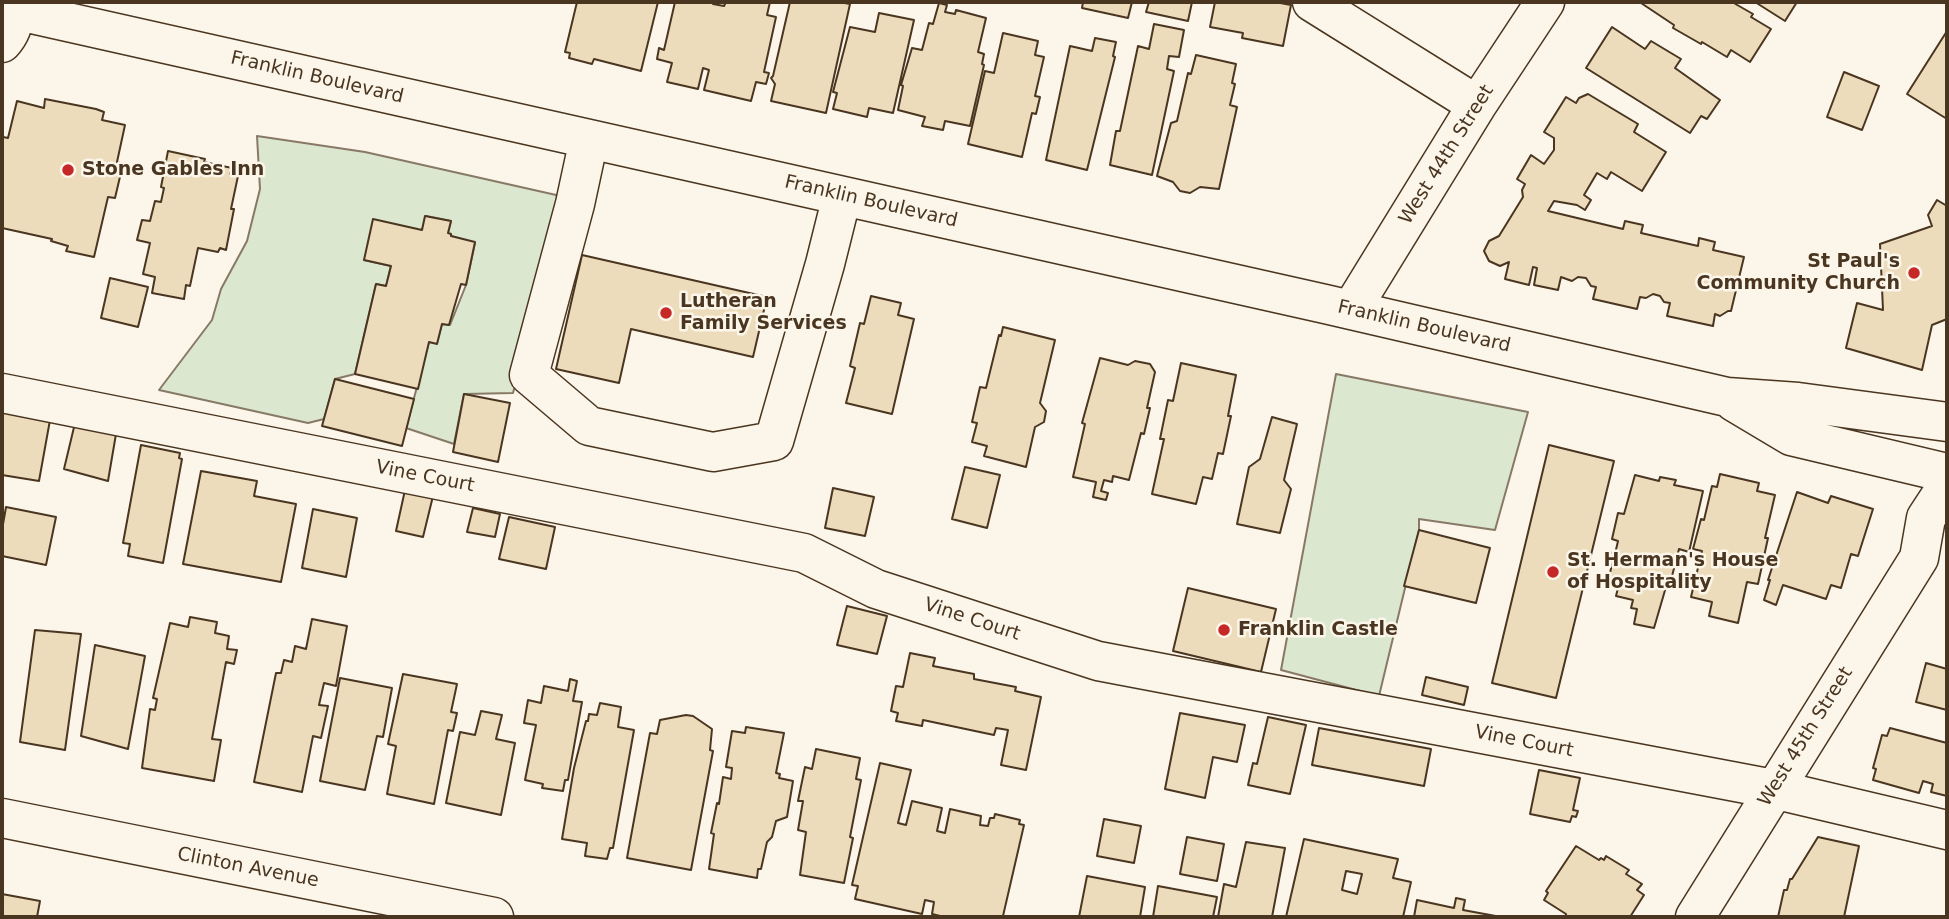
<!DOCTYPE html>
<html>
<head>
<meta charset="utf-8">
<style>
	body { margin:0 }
	#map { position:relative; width:1949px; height:919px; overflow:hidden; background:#fbf6e9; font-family:"DejaVu Sans",sans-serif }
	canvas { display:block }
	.frame { position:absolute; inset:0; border:4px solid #4a3520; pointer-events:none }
</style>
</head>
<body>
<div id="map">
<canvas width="1949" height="919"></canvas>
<div class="frame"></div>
</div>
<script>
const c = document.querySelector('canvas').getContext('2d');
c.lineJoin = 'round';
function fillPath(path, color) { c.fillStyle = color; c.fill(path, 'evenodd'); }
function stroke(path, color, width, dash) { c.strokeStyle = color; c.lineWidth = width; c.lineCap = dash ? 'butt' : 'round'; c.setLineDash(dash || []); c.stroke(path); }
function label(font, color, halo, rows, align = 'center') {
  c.font = font + ' "DejaVu Sans",sans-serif'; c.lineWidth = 5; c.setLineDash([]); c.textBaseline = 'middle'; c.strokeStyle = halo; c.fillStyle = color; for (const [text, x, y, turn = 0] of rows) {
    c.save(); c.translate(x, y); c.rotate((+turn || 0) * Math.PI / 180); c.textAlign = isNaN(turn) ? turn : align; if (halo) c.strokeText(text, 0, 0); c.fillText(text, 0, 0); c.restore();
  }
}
const green = new Path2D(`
	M257,136l108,16 200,45 -52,196 -49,1 -10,50 -48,-16 23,-86 8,1 5,-19 8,1 16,-40 9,-42 -24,-7v-2l-3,-1 3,-12 -25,-5 -4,14 -58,30 27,6 -5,20 -10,-2 -21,90 -20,5 -11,40 -16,4 -149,-33 53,-70 9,-31 26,-48 13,-52z
	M1336,374l192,38 -33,118 -76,-11v11l-40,166 -98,-26z`);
const building = new Path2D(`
	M577,2h81l-17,69 -47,-12 -2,5 -23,-6 1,-5 -5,-1z
	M675,2h38v2l11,2 2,-4h44l-3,13 9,2 -12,55 5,1 -3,11 -10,-2 -5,19 -47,-11 5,-20 -6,-2 -5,21 -31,-7 5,-19 -15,-4 2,-11 5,2z
	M790,2h49l11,2 -24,109 -55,-12 4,-17 -4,-6 2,-2z
	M1083,2h49l-4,16 -46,-10z
	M1149,2h43l-4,19 -42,-9z
	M1215,2h60l16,3 -8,41 -41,-8 1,-5 -33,-6z
	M1732,2l21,12 -2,3 20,12 -21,33 -19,-12 -4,7 -25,-15 -1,2 -28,-16 1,-3 -33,-22z
	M1755,2h42l-12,19z
	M939,3l8,2 -2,7 10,2 1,-4 30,8 -8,34 6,2 -2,10 2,1 -14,61 -25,-5 -2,9 -21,-4 3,-9 -27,-7 5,-24 -2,-1 11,-37 10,2 7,-27 4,1z
	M879,13l35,7 -21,93 -24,-5 -2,9 -34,-8 4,-16 -4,-1 17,-65 25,5z
	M1154,24l30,6 -5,27 -10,-1 -2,13 7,2 -22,104 -42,-10 6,-34h4l18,-85 11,3z
	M1612,27l33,22 6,-8 30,18 -6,9 45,32 -13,19 -6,-3 -11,17 -104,-65z
	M1947,31v88l-40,-25z
	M1003,33l35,8 -3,14 9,2 -9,39 5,1 -4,17 -4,-1 -10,44 -54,-13 17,-73 9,2z
	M1095,38l21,4 -3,14 2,1 -28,113 -41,-10 24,-114 22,5z
	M1196,55l40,9 -4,19 3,1 -5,21 7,2 -18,82 -19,-2 -10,6 -10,-2 -7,-9 -16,-6 14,-53 6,-2 11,-48 3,1z
	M1844,72l35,14 -17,44 -35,-13z
	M1588,94l50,30 -4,8 32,20 -24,39 -31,-19 -4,7 -10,-6 -13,22 7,5 -6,10 -8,-5 -23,-4 -6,10 75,18 2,-8 18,4 -2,8 57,13 1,-8 16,4 -2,8 31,7 -13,54h-3l-8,5 -5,-2 -2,12 -46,-10 3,-13 -6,-1 -4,-6 -7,-2 -7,4 -6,-1 -3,12 -44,-10 3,-12 -5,-1 -5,-8 -8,-1 -6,4 -11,-4 -3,13 -24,-5 3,-17 -4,-1 -4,18 -24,-6 4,-17 -9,4 -11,-5 -5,-10 5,-10 10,-5 24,-39 -1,-7 3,-6 -8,-5 14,-24 13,9 10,-14v-12l-10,-6 22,-35 10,6 3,-5z
	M45,99l51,10 8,3 -2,8 23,5 -8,37 6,2 -8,34 -7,-1 -14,60 -28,-6 2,-5 -17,-5 1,-2 -50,-11 1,-91 5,1 9,-37 27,7z
	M168,151l37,8 -1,3 28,6 -2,6 8,2 -7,33h3l-8,41 -6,-2 -2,4 -20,-4 -8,38 -4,-1 -2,14 -32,-6 3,-16 -12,-3 7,-31 -13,-3 5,-20 8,1 5,-20 6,1 3,-14 -3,-1z
	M1937,200l10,6v113l-15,6 -10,45 -76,-22 11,-45 26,7 -3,-66 52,-18 -4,-11z
	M425,216l26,5 -3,12 3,1v2l24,6 -9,43 -5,-1 -12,41 -7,-1 -5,20 -8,-2 -11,47 -63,-15 21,-90 10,2 5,-20 -27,-6 9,-41 49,11z
	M582,255l185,42 -14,60 -122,-28 -12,54 -63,-14z
	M110,278l38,9 -10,40 -37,-9z
	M871,296l30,7 -3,12 16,4 -22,95 -46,-11 9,-35 -5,-2 10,-43 4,1z
	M1003,327l52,13 -15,63 6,8 -2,11 -9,5 -9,40 -42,-11 3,-10 -15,-4 5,-19 -5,-1 8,-35 6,1 13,-53 2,1z
	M1100,358l28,7 7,-4 15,3 5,8 -8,36h3l-6,26 -3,-1 -12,47 -16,-4 -1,6 -8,-2 -3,11 7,2 -2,7 -13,-3 3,-15 -23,-5 12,-53 -3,-1z
	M1181,363l55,12 -8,41h3l-8,38 -5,-1 -6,26 -9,-2 -7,27 -44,-10 12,-55h-4l8,-39 5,1z
	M335,379l79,20 -12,47 -80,-20z
	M464,394l46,9 -12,59 -45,-10z
	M2,410l48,10 -11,61 -37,-6z
	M1272,417l25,7 -13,56 7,9 -11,44 -43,-9 12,-57 11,-8z
	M75,423l41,11 -8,47 -44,-12z
	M141,445l39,8 -1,5 3,1 -19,104 -35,-7 2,-12 -7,-1z
	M1549,445l65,16 -58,237 -64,-15z
	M965,467l35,8 -13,53 -35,-9z
	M201,471l56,10 -3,15 42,8 -15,78 -98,-18z
	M1720,474l39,9 -2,8 18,4 -10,43h3l-10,46 -11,-2 -9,41 -29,-7 3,-14 -21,-5 11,-46 -9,-2 8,-30 3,1 8,-34 5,1z
	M1635,475l24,6 1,-4 16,3 -2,5 29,6 -14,61 -10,-3 -8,31h-3l-14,48 -20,-4 3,-15 -6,-1 2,-8 -17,-4 3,-12 -11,-2 4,-18 -6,-1 3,-11 6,2 3,-13 -6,-2 6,-26 6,1z
	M833,488l41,9 -9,39 -40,-8z
	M405,490l28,6 -10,41 -27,-6z
	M1797,492l31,11 3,-7 42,13 -15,47 -7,-2 -10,34 -10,-3 -5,14 -43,-14 -7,20 -12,-5 6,-20h-2z
	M6,507l50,10 -10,48 -44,-9v-26z
	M473,508l27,6 -5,23 -28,-5z
	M313,509l44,9 -11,59 -44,-9z
	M509,517l46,10 -9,42 -47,-10z
	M1419,530l71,18 -14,55 -72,-17z
	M1188,588l88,21 -15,63 -88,-21z
	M847,606l40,10 -10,38 -40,-9z
	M190,617l27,5 -2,11 14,3 -2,13 10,1 -3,14 -8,-2 -14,77 9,1 -7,41 -72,-13 8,-59 5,1 2,-11 -4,-1 17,-75 18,4z
	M312,619l35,7 -11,60 -12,-3 -5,22 9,1 -7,32 -8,-2 -11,56 -48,-10 22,-109h5l3,-13 8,2 3,-16 11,3z
	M35,630l46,4 -16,116 -45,-8z
	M95,645l50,11 -17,93 -47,-13z
	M910,653l25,5 -2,8 41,8v5l42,8 -1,4 26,6 -15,73 -25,-5 7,-35 -12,-2 -2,7 -71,-15 -1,6 -26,-5 2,-8 -7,-2 5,-25 7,1z
	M1926,663l21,6v41l-31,-8z
	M403,674l54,10 -6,28 6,1 -4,18 -5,-1 -14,74 -47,-10 9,-48 -8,-2z
	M1426,677l42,10 -4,18 -42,-10z
	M340,678l52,10 -9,49 -6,-1 -12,54 -45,-9z
	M570,679l7,2 -4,20 9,1 -14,78h-3l-2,11 -21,-3 1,-4 -18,-4 11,-55 -12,-2 4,-23 13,3 3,-17 24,5z
	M600,703l21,4 -3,20 16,3 -21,118h-3l-3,11 -22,-3 2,-13 -25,-4 12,-71 12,-47h2l1,-7 8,1z
	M481,711l21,4 -6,24 19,4 -14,72 -55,-12 14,-71 15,3z
	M1180,713l65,12 -8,37 -24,-5 -8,41 -40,-9z
	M686,715l7,1 19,13 -2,21 3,1 -22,119 -64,-12 23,-125 7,1 3,-14z
	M1268,717l38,8 -16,69 -42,-9 5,-22 4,1z
	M746,727l38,6 -8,40 4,1 -1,4 14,3 -6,36 -11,4 -4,16 -5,5 -6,27h-3l-1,9 -48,-9 5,-35 -3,-1 6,-30 2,1 4,-27 8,2 1,-11 -6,-1 6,-36 13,2z
	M1319,728l112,21 -7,37 -112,-21z
	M1890,728l57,15v53l-16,-4 2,-8 -10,-3 -4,12 -46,-13 3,-11 -3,-1 9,-33 5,1z
	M816,749l44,9 -4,21 5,1 -11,57 3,1 -9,45 -44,-8 6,-43 -8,-2 5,-29h-5l7,-34 7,2z
	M880,763l31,7 -13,53 8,2 6,-24 30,7 -5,23 8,2 5,-24 31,7 -1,9 8,1 2,-8h4l1,-4 25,6 -1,4 5,1 -21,91 -59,1 -12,-3 2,-12 -9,-2 -3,14 -67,-15 3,-13 -6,-1z
	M1539,770l41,8 -7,32 5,1 -2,6 -4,-1 -2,6 -40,-8z
	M1104,819l37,7 -7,37 -37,-7z
	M1187,837l37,7 -7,37 -37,-7z
	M1818,837l41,9 -15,71h-66l6,-27h3l3,-11h2z
	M1304,839l94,20 -5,19 18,4 -8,35h-117zM1346,871l16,3 -5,20 -15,-4z
	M1246,842l39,6 -13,69h-54l6,-33 12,3z
	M1576,846l23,14 2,-2 3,2 2,-4 23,14 -3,4 16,10 -5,6 7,5 -14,22h-64v-3l-22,-14 4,-7 -2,-2z
	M1087,876l58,11 -5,30h-61z
	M1158,886l59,11 -4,20h-60z
	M2,894l38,7 -3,16h-35z
	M1456,898l9,2 -2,10 38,7h-87l3,-17 37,8z`);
const minor = new Path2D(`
	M1312,2l165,103
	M14,10l1311,294 402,93 71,5 149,20
	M2,43c11,-12 14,-25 10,-41
	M589,139l-14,65 -46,171 60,51 124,26 61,-11 51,-177 17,-68
	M1351,310l126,-205 68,-103
	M2,393l802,160 72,36 222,72 675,128 174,41
	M1734,402l57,34 156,37
	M2,818l492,99
	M1695,917l224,-359 7,-40 21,-32`);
const markers = [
	[68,170,7,"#c62828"],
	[1914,273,7,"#c62828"],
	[666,313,7,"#c62828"],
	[1553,572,7,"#c62828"],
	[1224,630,7,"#c62828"]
];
const streetNames = [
	["Franklin Boulevard",317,78,13],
	["West 44th Street",1447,155,-58],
	["Franklin Boulevard",871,202,13],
	["Franklin Boulevard",1424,327,13],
	["Vine Court",425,477,11],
	["Vine Court",972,620,18],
	["West 45th Street",1806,737,-58],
	["Vine Court",1524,742,11],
	["Clinton Avenue",248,868,11]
];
const poiNames = [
	["Stone Gables Inn",82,170],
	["St Paul's",1900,262,"right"],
	["Community Church",1900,284,"right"],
	["Lutheran",680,302],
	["Family Services",680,324],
	["St. Herman's House",1567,561],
	["of Hospitality",1567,583],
	["Franklin Castle",1238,630]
];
fillPath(green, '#dce7d0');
stroke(green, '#887966', 2);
fillPath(building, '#ecdcbc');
stroke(building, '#4a3520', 2);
stroke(minor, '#4a3520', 41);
stroke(minor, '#fbf6e9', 38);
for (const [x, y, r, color] of markers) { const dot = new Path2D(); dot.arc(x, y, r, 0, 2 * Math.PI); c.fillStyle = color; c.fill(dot); stroke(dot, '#fbf6e9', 2.5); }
label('19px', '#4a3520', '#fbf6e9', streetNames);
label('bold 19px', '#4a3520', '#fbf6e9', poiNames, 'left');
</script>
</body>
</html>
